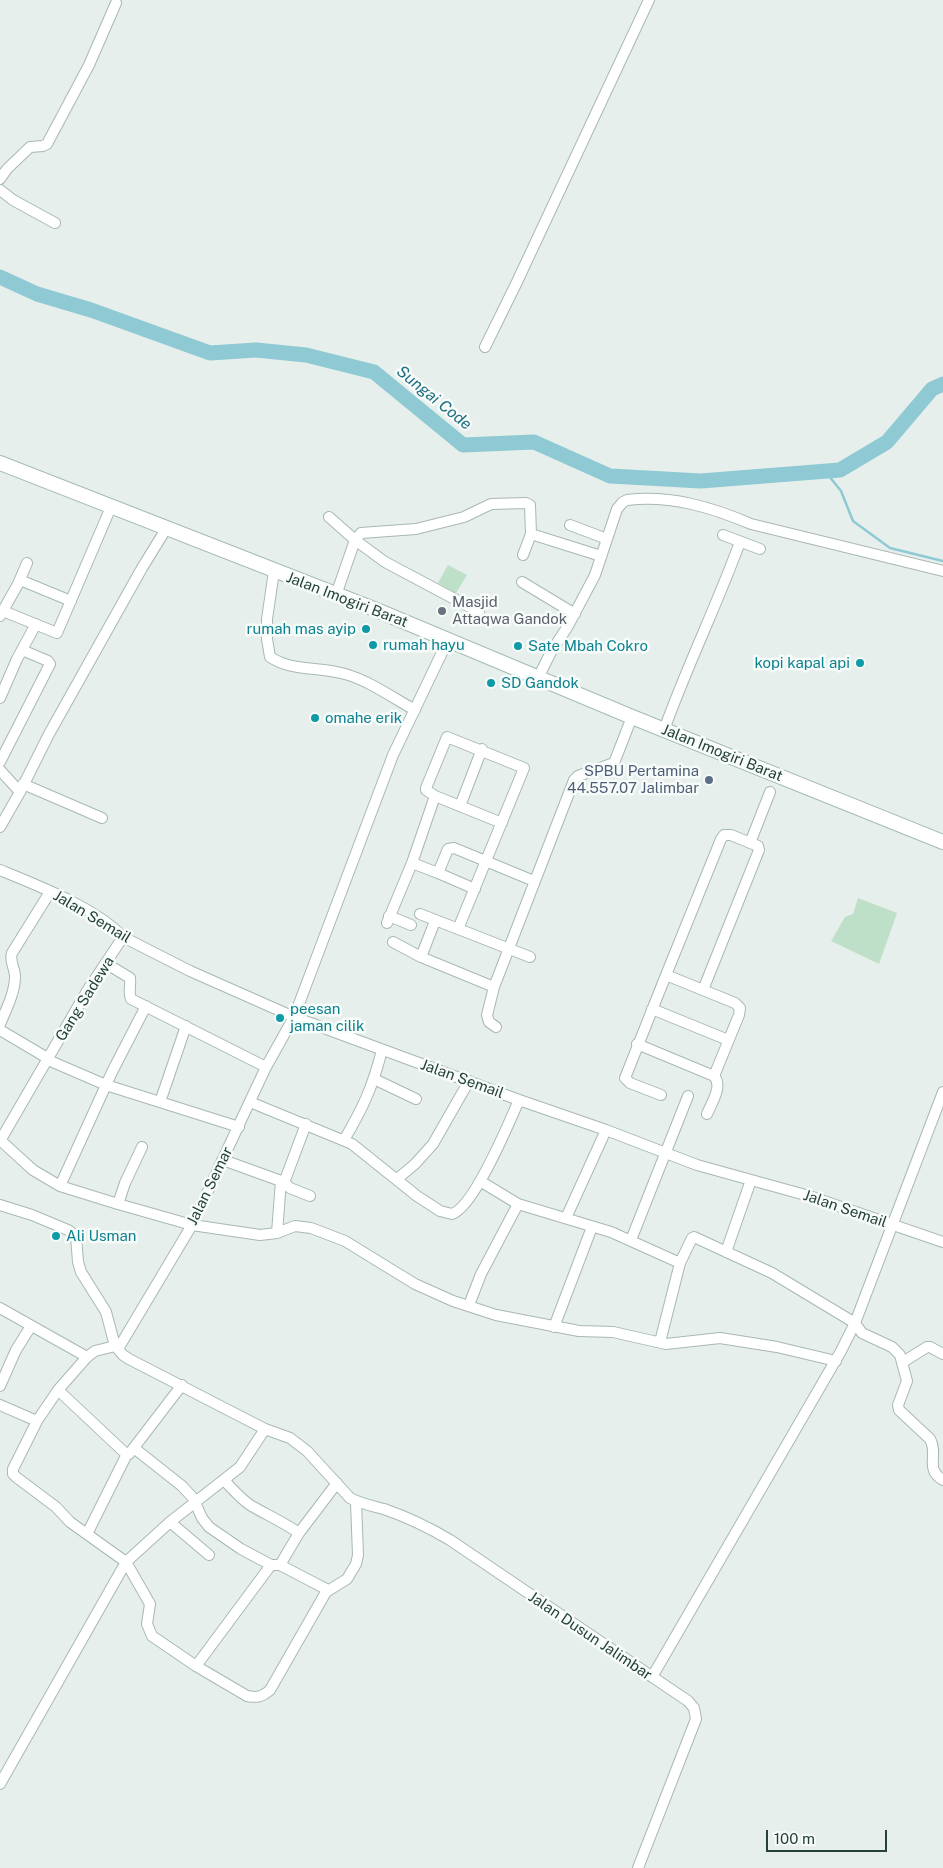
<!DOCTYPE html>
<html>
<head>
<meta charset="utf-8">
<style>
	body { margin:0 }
	#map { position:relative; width:943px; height:1868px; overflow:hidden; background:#e6efeb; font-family:"Public Sans",sans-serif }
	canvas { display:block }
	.scale { position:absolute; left:766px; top:1830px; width:121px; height:22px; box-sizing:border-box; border:2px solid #24423a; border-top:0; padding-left:6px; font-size:15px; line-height:18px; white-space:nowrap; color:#24423a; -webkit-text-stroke:4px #f7fbf9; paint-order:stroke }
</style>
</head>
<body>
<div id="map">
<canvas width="943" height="1868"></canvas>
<div class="scale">100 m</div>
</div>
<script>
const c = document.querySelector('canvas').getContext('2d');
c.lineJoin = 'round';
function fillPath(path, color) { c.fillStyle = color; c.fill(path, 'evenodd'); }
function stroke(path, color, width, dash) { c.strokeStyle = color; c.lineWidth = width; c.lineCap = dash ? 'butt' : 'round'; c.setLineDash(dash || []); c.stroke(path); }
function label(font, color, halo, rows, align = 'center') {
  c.font = font + ' "Public Sans",sans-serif'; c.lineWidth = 5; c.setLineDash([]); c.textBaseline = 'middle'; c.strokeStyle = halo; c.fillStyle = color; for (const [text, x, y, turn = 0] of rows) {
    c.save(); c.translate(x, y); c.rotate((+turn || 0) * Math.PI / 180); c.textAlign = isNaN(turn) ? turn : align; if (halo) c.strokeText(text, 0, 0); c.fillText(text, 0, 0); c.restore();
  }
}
const green = new Path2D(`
	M448,565l19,10 -11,18 -18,-10z
	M858,898l39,15 -18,51 -48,-23 14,-24 8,-3z`);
const stream = new Path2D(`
	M825,471l16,20 12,30 37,27 53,13`);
const river = new Path2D(`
	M0,277l37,17 54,16 119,43 46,-3 50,5 68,17 89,73 71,-3 76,34 91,5 139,-11 47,-28 45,-53 11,-5`);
const street = new Path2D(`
	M0,179l7,-10 23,-22 13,-1 4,-2 42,-79 27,-62
	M0,190l13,10 42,23
	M485,347l31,-63 133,-284
	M329,517l26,23 30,22 94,50
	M570,525l37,14
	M531,534l70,22
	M723,535l37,14
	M274,571l-7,48v20l3,18c23,15 49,9 75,17 25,7 48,24 70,36
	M20,580l51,21
	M522,582l53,32
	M336,595l19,-55 6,-7 55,-4 48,-12 27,-13 35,-1 4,2 1,29 -8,21
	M3,611l54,22 54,-126
	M0,616l18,-32 9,-21
	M538,678l13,-26 17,-26 27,-51 22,-66 6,-7 4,-2c44,-5 84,7 124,24l192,47
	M0,698l17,-39 19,-35
	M664,730c23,-64 53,-125 76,-188
	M0,762l50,-98 -2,-3 -26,-11
	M0,770l20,22
	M23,784l79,34
	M435,796l67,27
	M460,806l22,-57
	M0,827l20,-35 29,-58 93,-166 24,-39
	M750,843l20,-51
	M412,863l26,10
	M0,870c37,15 96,38 123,67l67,34 104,46 225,83 87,30 91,35 112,31 134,46
	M475,889l-37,-16 10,-24 6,-1 80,33
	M420,914l110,43
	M389,916l22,9
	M387,923l25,-60 23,-67 -9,-6v-2l21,-51 77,31 -66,161
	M393,942l28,15 73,30
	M421,957l14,-36
	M107,964l23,14c1,8 -2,14 1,21l135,68
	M652,1009l76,31
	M0,1024c6,-14 15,-32 15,-47 0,-9 -6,-16 -3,-24l38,-61
	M496,1027l-7,-5 -2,-7 7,-28 80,-207 4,-4 36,-13 18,-46
	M0,1030l49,29
	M637,1044l77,32 25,-61 1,-7 -5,-5 -69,-28 55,-136 3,-4h7l27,11 1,4 -56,140
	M48,1060l58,25 133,42
	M374,1079l42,20
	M661,1095l-31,-12 -5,-5 41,-103
	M160,1102l26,-76
	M250,1102l102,42 65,52 23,15 12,3c22,-7 57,-91 67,-114
	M707,1114c5,-12 16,-28 7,-38
	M0,1140l33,30 27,16 58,18 74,21 68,10 17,-2 18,-7 16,2 34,13 70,43 38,17 43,14 83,16 34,1 53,12 54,-6 57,9 59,14
	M344,1140c19,-32 29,-54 38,-90
	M0,1141l87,-150 36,-54
	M223,1160l58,21 4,-1 21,-56
	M397,1179l18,-15 18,-20 36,-63
	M283,1181l7,7 20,8
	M480,1181l38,23 93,28 69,31 12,-25 2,-1 78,36 83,50 7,10 30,14 8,8 7,26 -9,24 1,5 31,29c9,16 -6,30 13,41
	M60,1186l52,-114 34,-66
	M118,1204l7,-21 17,-36
	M0,1205l32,10 36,15 8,6 2,26 3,10 25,40 9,34
	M566,1218l40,-88
	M277,1233l4,-52
	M631,1240l57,-144
	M726,1252l25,-72
	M469,1305l12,-31 37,-70
	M0,1308l87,49
	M554,1327l38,-100
	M660,1342l20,-79
	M118,1349l74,-124 74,-158 28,-50 99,-262 55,-115
	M903,1362l24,-15h3l13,7
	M0,1386l16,-36 15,-24
	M58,1390l66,62 5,2 53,-69
	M0,1405l37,16
	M134,1448l48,38 11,12 9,20 7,9 32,22 30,16h9l48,25
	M224,1480c8,9 16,18 26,25 17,10 33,17 49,28
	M356,1502l2,53 -2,9 -9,15 -21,13 -56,98c-8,7 -13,8 -23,6l-51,-30 -44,-30 -5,-12 3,-20 -24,-42 -56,-40 -14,-15 -40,-30 -3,-3v-5l24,-48 21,-31 29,-33 8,-6 20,-5 8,9 6,4 136,70 25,9 17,13 43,47c11,6 23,8 34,11 23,8 46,19 66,31l238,161 6,7 2,11 -58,149
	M170,1522l39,33
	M87,1534l40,-80
	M280,1565l19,-32 38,-50
	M196,1666l75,-101
	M652,1677l189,-326 14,-28 88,-231
	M0,1784l126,-222 44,-40 70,-55 25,-38`);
const secondary = new Path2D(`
	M0,463l374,146 258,108 311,125`);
const markers = [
	[442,611,5,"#6b7280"],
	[366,629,5,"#0f9aa8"],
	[373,645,5,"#0f9aa8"],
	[518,646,5,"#0f9aa8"],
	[860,663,5,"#0f9aa8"],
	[491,683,5,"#0f9aa8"],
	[315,718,5,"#0f9aa8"],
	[709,780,5,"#5c6f8a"],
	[280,1018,5,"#0f9aa8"],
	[56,1236,5,"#0f9aa8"]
];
const streetNames = [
	["Jalan Imogiri Barat",347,600,21],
	["Jalan Imogiri Barat",722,753,22],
	["Jalan Semail",92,917,31],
	["Gang Sadewa",85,999,-58],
	["Jalan Semail",462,1079,20],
	["Jalan Semar",210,1186,-64],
	["Jalan Semail",845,1209,19],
	["Jalan Dusun Jalimbar",590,1636,34]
];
const worshipNames = [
	["Masjid",452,602],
	["Attaqwa Gandok",452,619]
];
const cultureNames = [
	["rumah mas ayip",356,629,"right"],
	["rumah hayu",383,645],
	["Sate Mbah Cokro",528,646],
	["kopi kapal api",850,663,"right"],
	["SD Gandok",501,683],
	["omahe erik",325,718],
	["peesan",290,1009],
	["jaman cilik",290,1026],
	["Ali Usman",66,1236]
];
const serviceNames = [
	["SPBU Pertamina",699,771],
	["44.557.07 Jalimbar",699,788]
];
const waterNames = [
	["Sungai Code",434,398,39]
];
fillPath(green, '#bfe0c8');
stroke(stream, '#8ec9d4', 2.5);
stroke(river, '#8ec9d4', 15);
stroke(street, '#a8b8b2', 12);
stroke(secondary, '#a4bbb3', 16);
stroke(street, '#fff', 10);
stroke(secondary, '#fff', 14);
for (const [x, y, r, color] of markers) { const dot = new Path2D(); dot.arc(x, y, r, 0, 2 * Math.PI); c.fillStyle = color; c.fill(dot); stroke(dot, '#f7fbf9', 2); }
label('15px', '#24423a', '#f7fbf9', streetNames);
label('15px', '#5b616d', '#f7fbf9', worshipNames, 'left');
label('15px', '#0d838f', '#f7fbf9', cultureNames, 'left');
label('15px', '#4e5e75', '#f7fbf9', serviceNames, 'right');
label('italic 16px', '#1c6f80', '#f7fbf9', waterNames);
</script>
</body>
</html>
